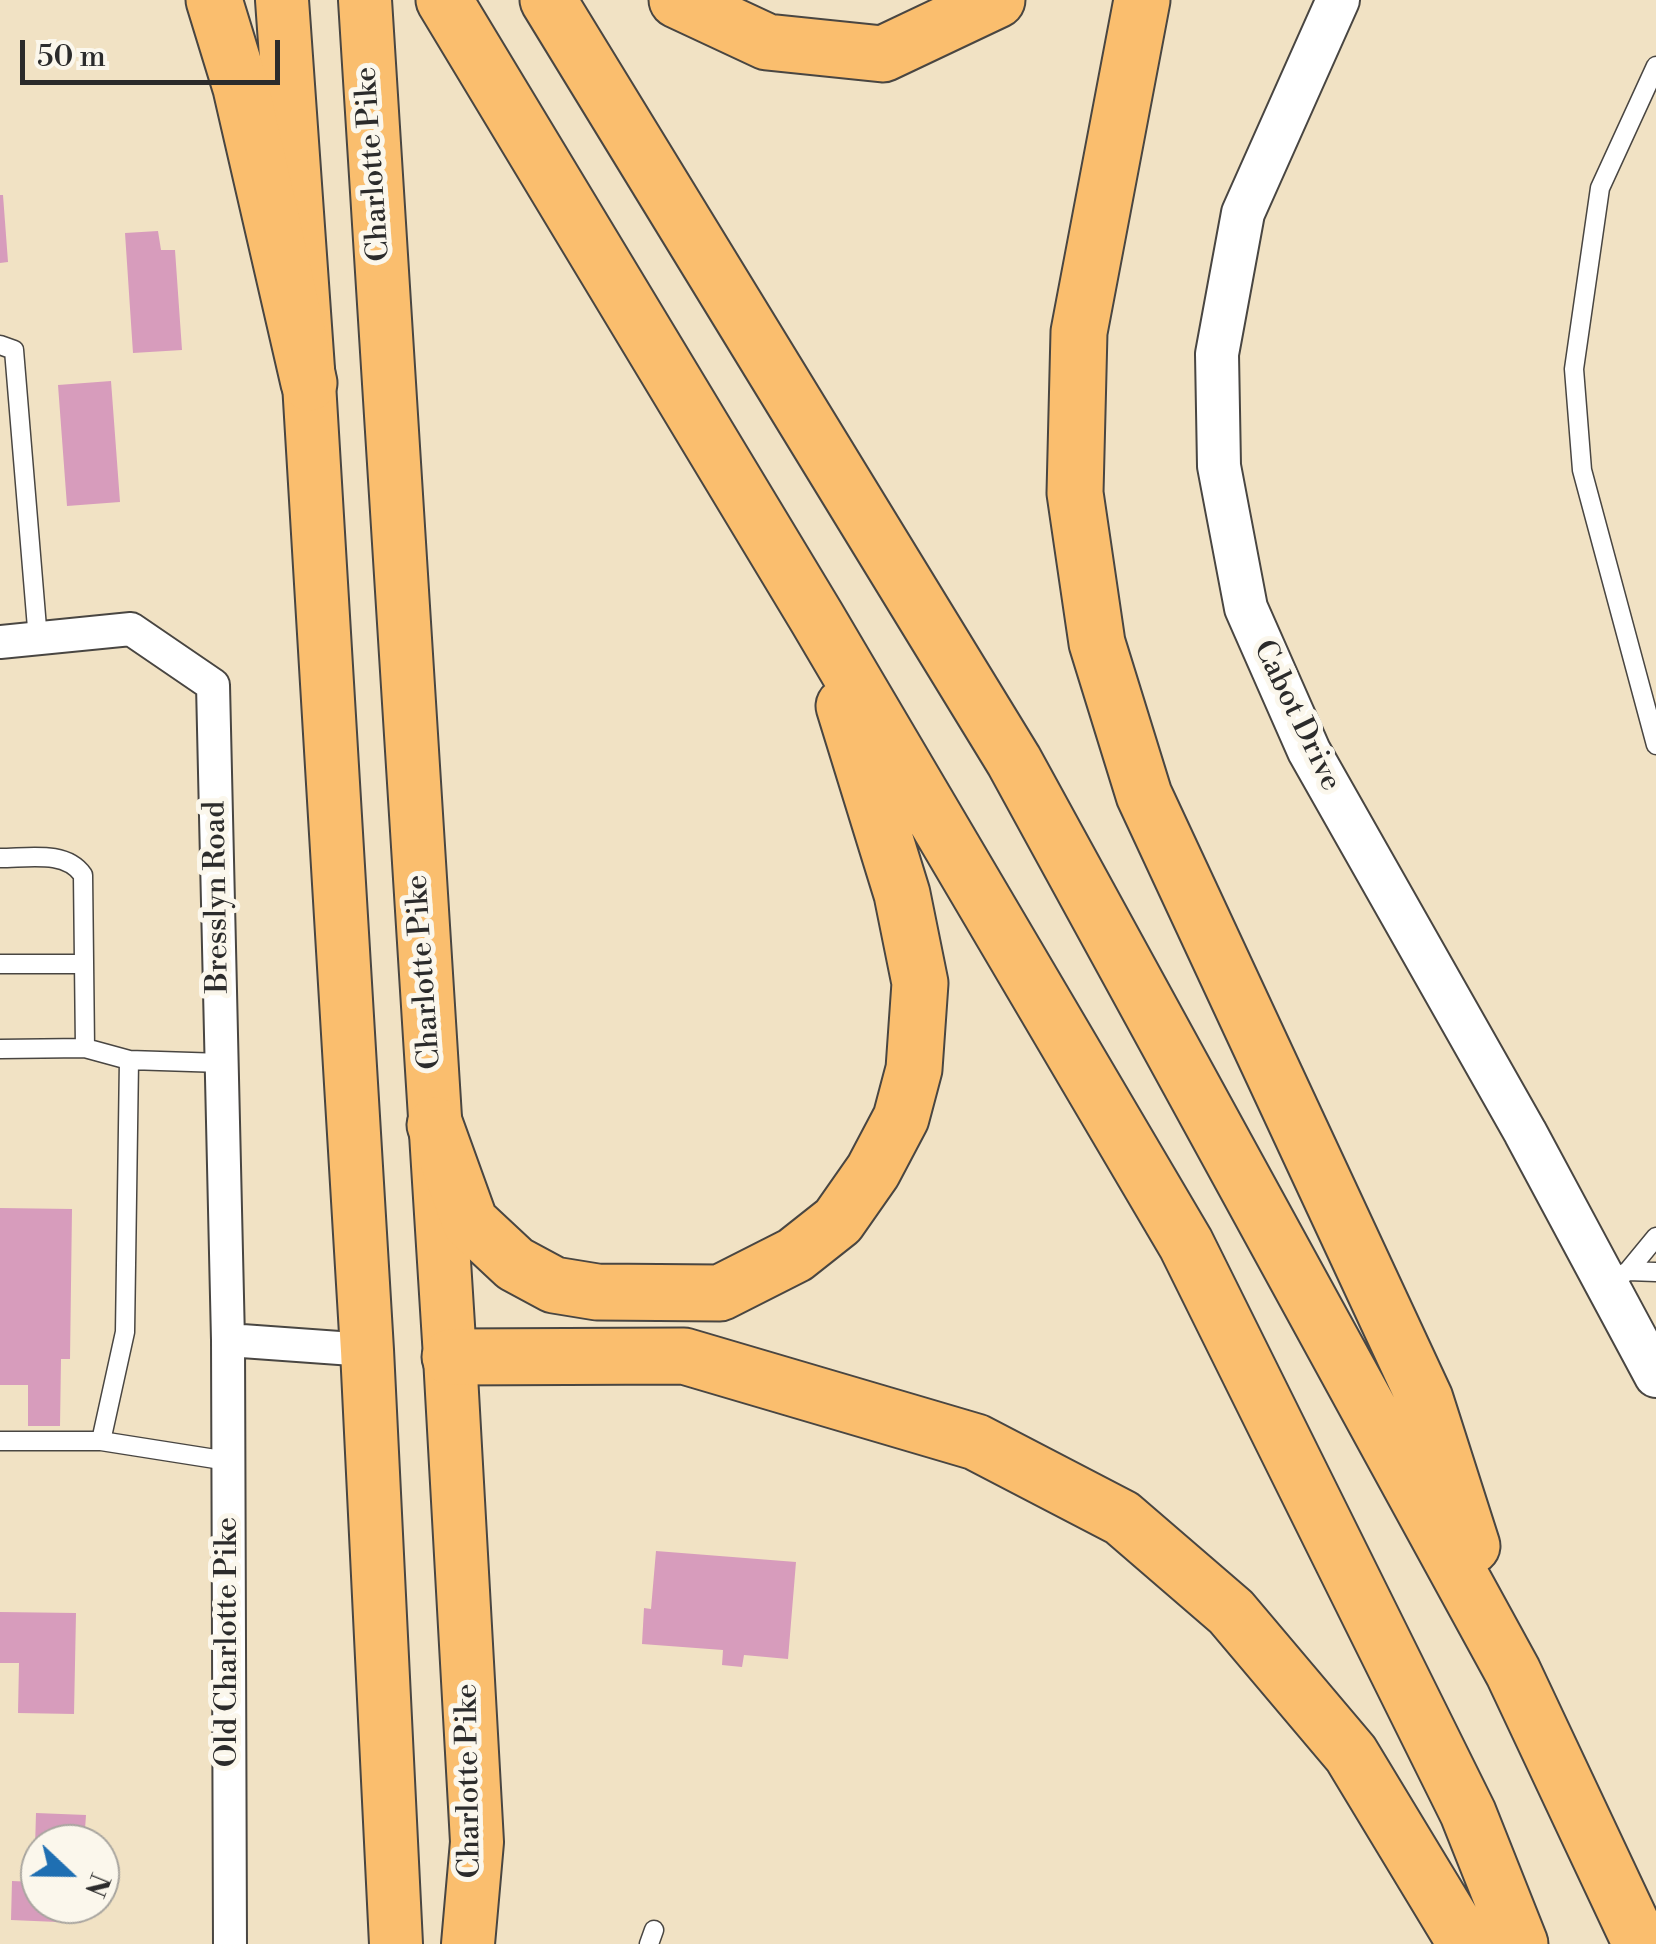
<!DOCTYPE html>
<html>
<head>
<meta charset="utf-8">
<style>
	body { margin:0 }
	#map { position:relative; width:1656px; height:1944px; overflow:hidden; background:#f1e2c4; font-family:"Libre Bodoni",serif }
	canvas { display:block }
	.north { position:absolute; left:20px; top:1824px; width:100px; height:100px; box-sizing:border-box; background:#fbf7ec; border:2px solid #a8a59f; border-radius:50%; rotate:112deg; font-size:28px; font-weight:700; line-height:40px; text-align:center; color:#2b2b2b }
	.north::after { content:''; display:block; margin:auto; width:35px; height:45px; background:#1f6fb2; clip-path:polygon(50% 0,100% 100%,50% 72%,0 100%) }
	.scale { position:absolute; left:20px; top:40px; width:260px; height:45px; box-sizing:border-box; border:5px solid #2b2b2b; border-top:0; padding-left:12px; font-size:30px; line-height:35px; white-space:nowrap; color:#2b2b2b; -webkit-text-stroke:8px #fbf7ec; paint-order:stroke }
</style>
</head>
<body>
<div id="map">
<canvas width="1656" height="1944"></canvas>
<div class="north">N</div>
<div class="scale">50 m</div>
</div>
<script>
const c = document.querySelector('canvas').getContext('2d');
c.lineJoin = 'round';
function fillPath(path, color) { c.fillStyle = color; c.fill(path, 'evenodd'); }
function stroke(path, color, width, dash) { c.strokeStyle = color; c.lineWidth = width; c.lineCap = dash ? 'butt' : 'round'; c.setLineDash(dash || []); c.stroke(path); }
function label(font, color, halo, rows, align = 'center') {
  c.font = font + ' "Libre Bodoni",serif'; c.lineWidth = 10; c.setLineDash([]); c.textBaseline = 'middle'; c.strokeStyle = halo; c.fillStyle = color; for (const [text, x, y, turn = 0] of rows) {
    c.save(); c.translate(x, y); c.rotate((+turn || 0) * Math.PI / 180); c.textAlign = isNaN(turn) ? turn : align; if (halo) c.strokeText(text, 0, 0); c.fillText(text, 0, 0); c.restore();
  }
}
const building = new Path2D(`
	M0,195h3l5,67 -8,1z
	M158,231l3,19h14l7,100 -49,3 -8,-120z
	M111,381l9,121 -53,4 -9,-121z
	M0,1208l72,1 -2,150h-9l-1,67h-32v-41h-28z
	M656,1551l140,11 -8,97 -44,-4 -2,12 -20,-2 1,-15 -81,-6 2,-36 7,1z
	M0,1612l76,1 -2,101 -56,-1 1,-50h-19z
	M36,1813l50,2 -2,29h-44v60h42l-1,19 -70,-3 1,-39 22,1z`);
const service = new Path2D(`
	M1656,66l-56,122 -26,181 8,101 74,275
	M0,345l14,5 24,290
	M0,858c28,0 66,-8 83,17l2,173 44,12 93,3
	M0,964h84
	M0,1049l85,-1
	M1628,1271l28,1
	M1608,1283l20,-12 28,-34
	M0,1441h101l127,20
	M101,1441l24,-109 4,-272
	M649,1944l5,-14`);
const minor = new Path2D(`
	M0,642l131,-13 82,56 15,655 2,604
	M228,1340l139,10`);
const tertiary = new Path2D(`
	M1338,0l-95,213 -26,141 2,112 27,142 63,143 216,381 131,244`);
const primary = new Path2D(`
	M282,0l27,383 58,967 29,594
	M365,0l85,1357 27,485 -9,102`);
const motorway = new Path2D(`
	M214,0l27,88 68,295
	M444,0l373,618 369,626 282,569 52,131
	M548,0l466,761 499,911 128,272
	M677,0l90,42 116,12 114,-54
	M1142,0l-63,332 -4,161 22,150 47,152 281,604 47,147
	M435,1125l35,97 45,42 39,21 43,7 123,1 75,-38 43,-34 35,-50 28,-53 13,-49 6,-86 -18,-89 -58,-188
	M450,1357l234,-1 292,86 146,76 109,94 120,142 115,190`);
const streetNames = [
	["Charlotte Pike",374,164,-94],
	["Cabot Drive",1296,716,64],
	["Bresslyn Road",218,897,-91],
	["Charlotte Pike",425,972,-94],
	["Old Charlotte Pike",229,1642,-90],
	["Charlotte Pike",470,1781,-91]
];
fillPath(building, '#d79cbc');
stroke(service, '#494642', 21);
stroke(minor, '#494642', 36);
stroke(tertiary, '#494642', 46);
stroke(primary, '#494642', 56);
stroke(motorway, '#494642', 59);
stroke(service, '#fff', 18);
stroke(minor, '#fff', 32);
stroke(tertiary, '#fff', 42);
stroke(primary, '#fabe6e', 52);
stroke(motorway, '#fabe6e', 55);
label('30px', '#2b2b2b', '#fbf7ec', streetNames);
</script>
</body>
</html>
